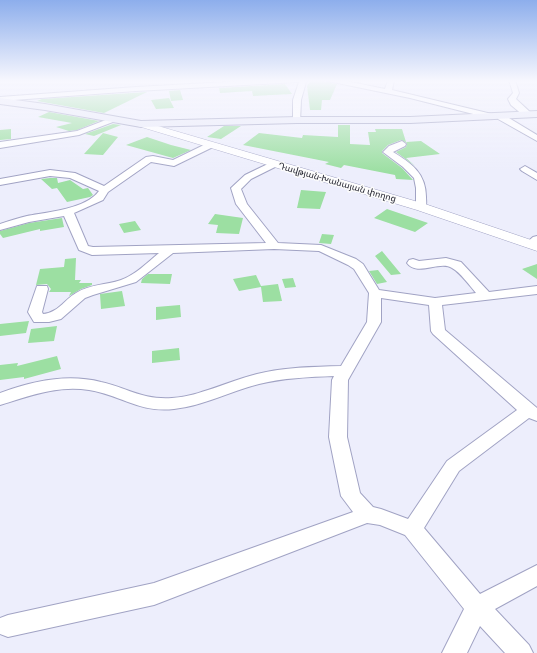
<!DOCTYPE html>
<html>
<head>
<meta charset="utf-8">
<style>
	body { margin:0 }
	canvas { display:block; background:#edeefc }
</style>
</head>
<body>
<canvas width="537" height="653"></canvas>
<script>
const c = document.querySelector('canvas').getContext('2d');
c.lineJoin = 'round';
function fillPath(path, color) { c.fillStyle = color; c.fill(path, 'evenodd'); }
function stroke(path, color, width, dash) { c.strokeStyle = color; c.lineWidth = width; c.lineCap = dash ? 'butt' : 'round'; c.setLineDash(dash || []); c.stroke(path); }
function label(font, color, halo, rows, align = 'center') {
  c.font = font + ' Roboto,"Noto Sans Armenian",sans-serif'; c.lineWidth = 3; c.setLineDash([]); c.textBaseline = 'middle'; c.strokeStyle = halo; c.fillStyle = color; for (const [text, x, y, turn = 0] of rows) {
    c.save(); c.translate(x, y); c.rotate((+turn || 0) * Math.PI / 180); c.textAlign = isNaN(turn) ? turn : align; if (halo) c.strokeText(text, 0, 0); c.fillText(text, 0, 0); c.restore();
  }
}
const building = new Path2D(`
	M310,81h12l15,3 -7,16h-8l-1,10h-11l-3,-24z
	M285,84l7,10 -39,2 -1,-5 -32,2 -1,-5z
	M180,90l3,10 -12,1 -2,-10z
	M147,92l-43,21 -67,-12 5,-2z
	M169,98l5,10 -18,1 -5,-9z
	M49,112l50,9 -22,9 -8,1 -13,-4 16,-4 -34,-6z
	M113,124l8,1 -27,11 -9,-2z
	M338,125h12v19l20,1 -2,-13h8l-1,-3h27l4,13 15,-1 19,13 -34,4 9,8 -19,-14 10,-5 1,-4 -6,-3 -13,5 -6,6v2l20,15 11,12 -17,-1 -1,-4 -51,-10 -3,3 -16,-4 4,-2 -86,-17 16,-12 43,5 1,-3 35,2z
	M224,126h17l-20,13 -14,-2z
	M11,129v10l-11,1v-10z
	M103,133l15,4 -15,18 -19,-1z
	M147,137l24,8 20,5 -18,8 -47,-13z
	M50,178h7l1,5 12,-3 13,9 5,-1 5,7 -3,2 -23,5 -10,-14 -5,1 -11,-10z
	M301,190l25,2 -6,17 -23,-1z
	M387,209l41,14 -13,9 -41,-14z
	M215,214l28,4 -4,16 -23,-1 2,-8 -10,-1z
	M62,218l2,9 -24,4v-2l-37,9 -3,-4v-3l29,-8z
	M135,221l6,9 -17,3 -5,-9z
	M322,234l12,1 -3,9 -12,-1z
	M382,251l19,23 -10,1 -16,-19z
	M76,258l-1,22h6l-2,3h13v2l-11,4 -12,7 2,-4h-22l2,-3 -4,-5 -11,1 -1,4 5,-20 24,-2 1,-8z
	M537,264v15l-15,-10z
	M378,270l9,12 -10,2 -8,-13z
	M148,274h24l-2,10 -29,-1 1,-4z
	M256,275l5,11 17,-2 4,17 -19,1 -2,-15 -22,4 -6,-12z
	M293,278l3,9 -11,1 -3,-9z
	M122,291l3,15 -24,3 -1,-15z
	M180,305l1,12 -25,3v-13z
	M29,321l-3,12 -26,3v-12z
	M57,326l-3,15 -26,2 3,-14z
	M179,348l1,12 -28,3v-12z
	M57,356l4,13 -37,10v-2l-24,3v-15l18,-2 -1,3z`);
const minor = new Path2D(`
	M263,80h46l-3,2 -5,18 -1,22h-6l-1,-2v-20l6,-18 -163,9 -136,10v-4l136,-10z
	M323,80h18l44,9 3,-9h6l-2,10 104,25 1,2 -4,2 -83,-21z
	M509,80h6l4,13 -3,6 14,13v4h-6l-13,-11 -3,-6 5,-6z
	M498,115h6l33,20v6l-39,-22z
	M111,118h6l1,2 -39,15 -79,13v-6l77,-11z
	M402,141l4,3 -1,2 -12,6c18,11 33,21 33,45 0,4 1,8 -1,12h-8l-1,-2v-19l-2,-10 -11,-11 -20,-15 6,-6z
	M210,142l4,3 -1,2 -39,19 -23,-4 -43,30 -5,8 -29,13 14,33 5,1 173,-4 -30,-39 -5,-16 14,-13 29,-14 3,1 2,2 -2,2 -26,13 -10,10 6,15 31,39 43,2 35,14 7,5 16,26 56,8 41,-5c-6,-7 -16,-21 -24,-25 -12,-8 -35,9 -45,-5l2,-3 4,-1 6,2 27,-3 15,4 28,30 48,-6v8l-95,11 3,25 92,78v13l-8,-3 -70,53 -35,57 56,66 57,-29v21l-42,23 34,36 4,8h-28l-25,-27 -13,27h-25l22,-44 -59,-74 -25,-10 -13,-2 -213,82 -146,32 -8,-3v-16l8,-3 146,-32 199,-71 -12,-16 -12,-59 3,-57 2,-4c-25,1 -51,2 -75,8 -29,7 -55,22 -85,25 -35,4 -53,-14 -85,-19 -32,-5 -59,6 -89,15v-12c32,-12 67,-20 101,-11 27,6 41,18 71,16 29,-2 56,-17 85,-24 27,-7 56,-7 84,-8l26,-44 2,-29 -15,-24 -6,-4 -29,-14 -45,-2 -101,4 -37,29 -43,13 -8,3 -24,21 -12,3h-15l-6,-10 9,-26h10l1,3 -6,23 1,2c15,-1 21,-14 33,-21 14,-9 30,-8 45,-13 14,-5 26,-17 38,-27l-67,2 -13,-5 -15,-34 -35,6 -29,8v-6c9,-3 18,-6 27,-8 21,-4 59,-7 72,-25l-29,-13 -20,-2 -50,9v-6l50,-9 25,3 29,13 42,-29 7,-1 20,4zM381,298l48,7 2,26 2,3 84,76 -70,51 -39,58 -27,-10 -8,-2 -13,-14 -13,-56 1,-57 33,-58z
	M525,166l12,7v7l-15,-9 -2,-2z
	M537,236v9l-6,2 -4,-1 -2,-2 8,-7z`);
const tertiary = new Path2D(`
	M141,121l284,83 112,38v9l-120,-41 -279,-84 -2,-2z`);
const secondary = new Path2D(`
	M0,98l45,6 96,17 156,-4h113l127,-6v6l-127,6h-113l-156,4 -96,-17 -45,-6z`);
const farStreetnames = [
	["Դավթյան-Խանայան փողոց",337,183,16]
];
fillPath(building, '#9cdfa2');
stroke(minor, '#a1a3c4', 2);
stroke(tertiary, '#a1a3c4', 1);
stroke(secondary, '#a1a3c4', 2);
fillPath(minor, '#fff');
fillPath(tertiary, '#fff');
fillPath(secondary, '#eaebf9');
const sky = c.createLinearGradient(0, 0, 0, 172);
sky.addColorStop(0, '#8daeec');
sky.addColorStop(0.47, '#f7f7fe');
sky.addColorStop(1, '#f7f7fe00');
c.fillStyle = sky;
c.fillRect(0, 0, 537, 172);
label('9px', '#21222e', '#fcfcfc', farStreetnames);
</script>
</body>
</html>
